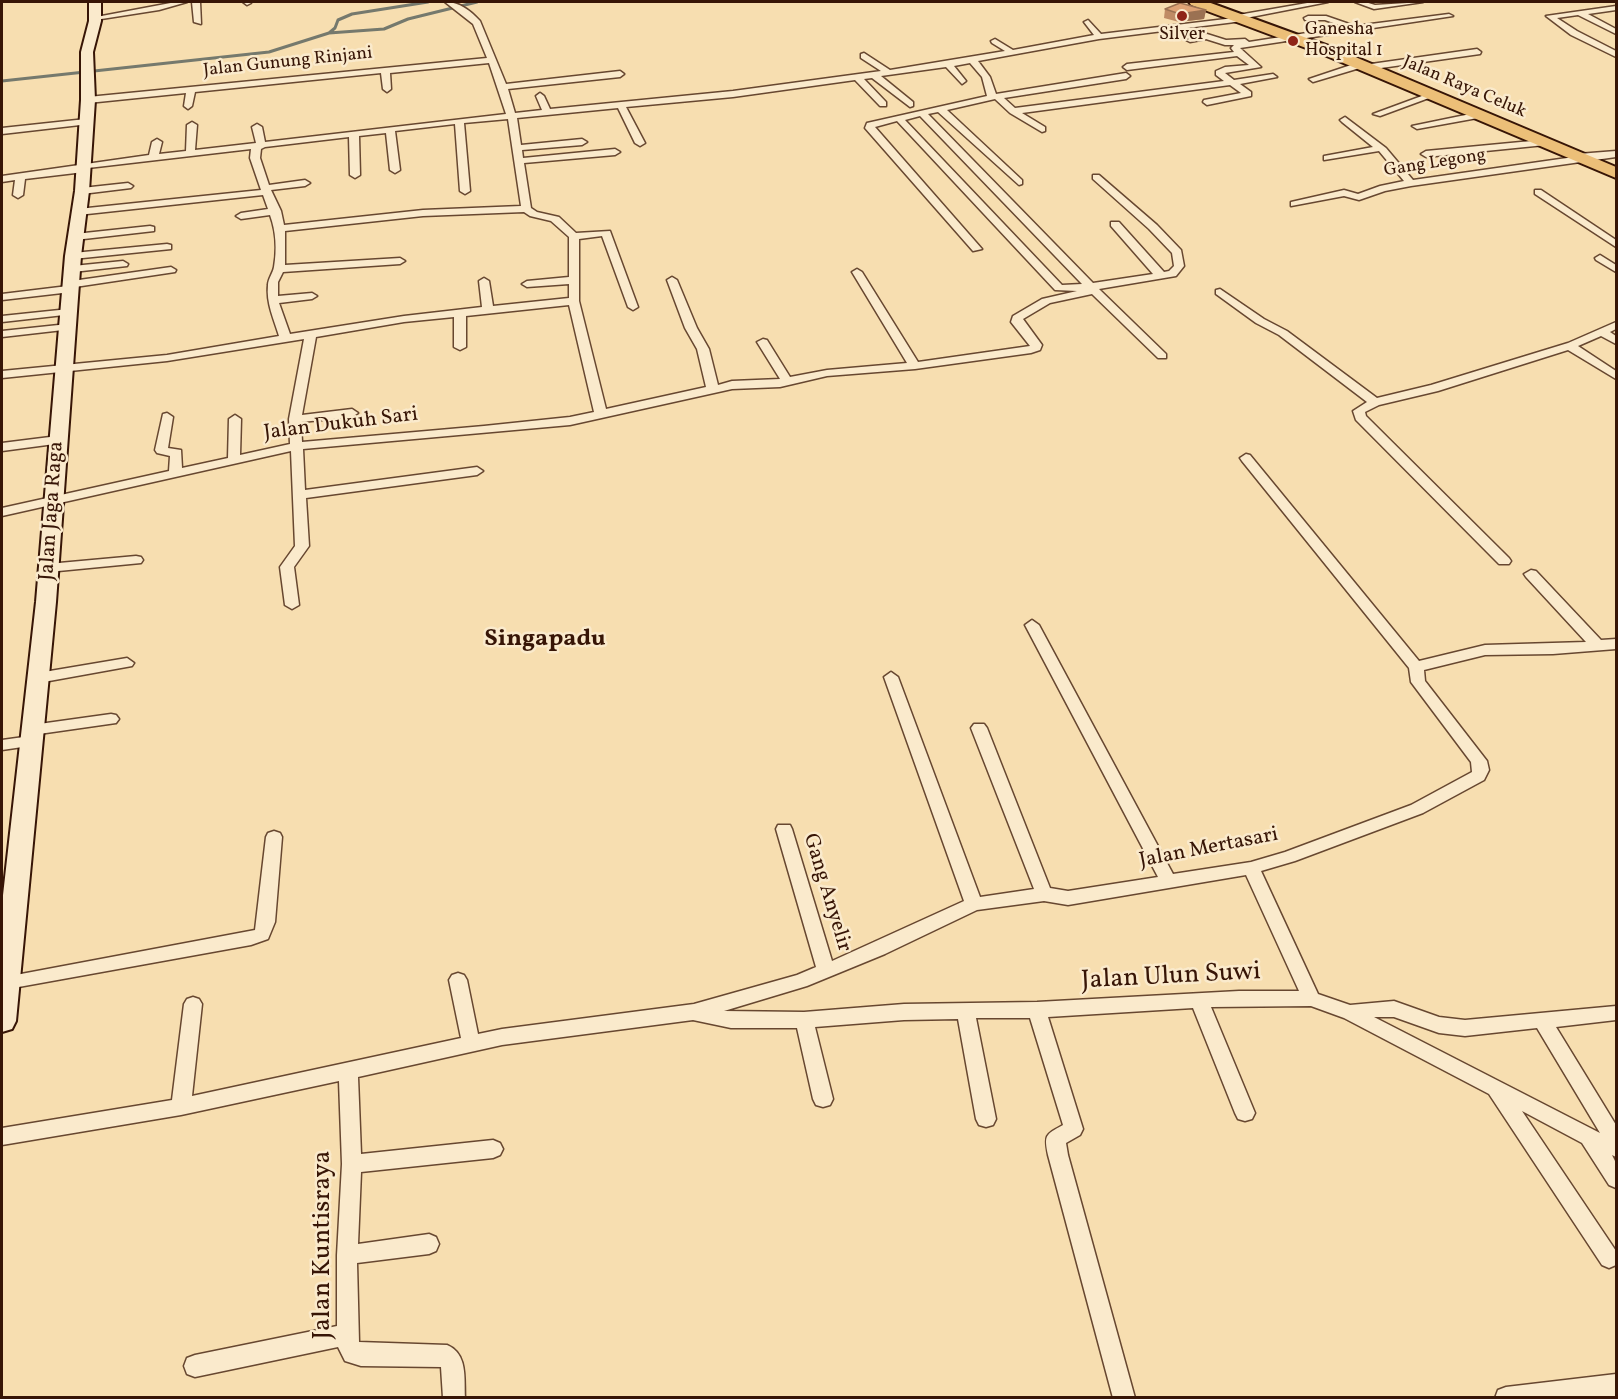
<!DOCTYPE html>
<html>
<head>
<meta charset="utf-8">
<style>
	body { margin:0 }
	#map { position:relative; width:1618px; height:1399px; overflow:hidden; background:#f7deb0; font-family:Vollkorn,serif }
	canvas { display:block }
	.frame { position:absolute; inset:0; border:3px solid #371506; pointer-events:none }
</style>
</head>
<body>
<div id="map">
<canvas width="1618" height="1399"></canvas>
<div class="frame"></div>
</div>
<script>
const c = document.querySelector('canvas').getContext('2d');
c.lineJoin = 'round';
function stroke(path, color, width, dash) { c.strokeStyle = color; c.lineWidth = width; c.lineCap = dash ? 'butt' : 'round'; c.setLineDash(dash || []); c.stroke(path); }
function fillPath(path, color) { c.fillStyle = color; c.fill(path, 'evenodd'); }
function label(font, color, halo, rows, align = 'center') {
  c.font = font + ' Vollkorn,serif'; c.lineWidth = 5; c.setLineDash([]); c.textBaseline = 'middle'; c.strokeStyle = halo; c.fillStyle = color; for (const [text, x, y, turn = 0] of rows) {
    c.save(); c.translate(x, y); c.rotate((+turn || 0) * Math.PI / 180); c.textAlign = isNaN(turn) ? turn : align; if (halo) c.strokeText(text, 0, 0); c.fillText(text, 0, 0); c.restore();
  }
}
const stream = new Path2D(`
	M329,33l55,-4 24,-10 69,-17
	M2,81l267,-29 60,-19 6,-5 3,-8 14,-6 76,-12`);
const street = new Path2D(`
	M176,2h11l-28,8 -64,10 -4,-2z
	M192,2h8l1,22 -7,-2z
	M243,2h8v1l-4,2z
	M445,2c13,-1 26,9 35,19l26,63 114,-13 4,3 -4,3 -112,12 7,24 27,-3 -6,-14 4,-3 4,3 6,13 183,-18 148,-20 -20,-13v-4l3,-1 26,17 115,-19 -13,-8 -1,-2 4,-2 18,11 81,-15 -10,-13 4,-2 13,14 133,-16 4,-3 75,-13h15l-82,16 -3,3 -144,18 -121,22 12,16 6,17 130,-21 4,3 -4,3 -122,19 11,10 209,-27 -8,-6v-4l9,-4 24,-2 -12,-9 -110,14 -4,-3 4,-3 107,-12 -3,-4 3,-3h-9l-19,-6 -16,3 -4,-2 21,-6 19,6 19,-1 4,3 96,-15 -20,-7h-20l-1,-2 4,-2h18l29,10 94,-12 4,2 -213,32 21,19 -36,6 9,7 39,-6 4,3 -37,7 11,8v4l-44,9 -4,-3 1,-2 37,-7 -11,-8 -208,28 23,14v4l-3,1 -32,-19 -15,-14 -48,11 75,70v4l-3,1 -81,-73 -10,2 165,169 60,-9 -42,-48v-4h8l45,50 5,-1 5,-5 -2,-13 -23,-24 -56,-50v-4h6l58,50 24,25 3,16 -8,10 -77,13 67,65v4h-8l-66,-64 -42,9 -27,16 19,26 -2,5 -9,3 -116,16 -88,7 -47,11 -48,2 -162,36 -267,24 2,41 172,-23 6,4 -6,4 -171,23 3,48 -15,21 5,38 -7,4 -7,-4 -5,-38 15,-21 -4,-95 -289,65v-8l167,-37 1,-15 -13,-3 -2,-3 8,-36 4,-1 6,4 -5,31 13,2 1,18 46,-10 1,-39 6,-4 6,4 -1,36 50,-11 -1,-25 15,-80 -137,22 -165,17v-7l165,-16 112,-19c-5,-17 -13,-33 -11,-51 0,-6 5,-12 6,-18 3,-17 2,-36 -4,-52l-29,4 -5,-3 5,-3 27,-4 -5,-14 -185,20 -5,-3 5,-3 183,-19 -11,-32 1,-9 -163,19 -4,4 -59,7 -2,16 -5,3 -5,-3 2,-15 -13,2v-6l147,-21 3,-13 5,-3 5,3 -3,12 27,-3 1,-26 5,-3 5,3 -2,25 61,-7 -4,-16 5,-3 5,3 3,15 241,-28 -17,-51 -99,10 1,16 -4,3 -4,-3 -2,-16 -186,19 -3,14 -4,3 -4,-3 2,-13 -98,10 -4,-3 4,-3 399,-39 -14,-34zM970,63l12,14 5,19 -120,27 -2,5 108,123 9,-2 -107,-122 22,-6 158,169 22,1 -35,8 -29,17 -2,6 19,24 -112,16 -56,-90 -5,-3 -5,3 55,91 -80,7 -37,7 -23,-37 -4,-1 -6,3 23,37 -48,2 -14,4 -9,-36 -12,-21 -20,-48 -5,-3 -5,3 18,48 12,21 9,38 -100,22 -27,-108v-62l23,-3 26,71 5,3 5,-3 -28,-76 -34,2 -17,-16 -22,-5 -6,-4 -7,-45 91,-8 5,-3 -5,-3 -92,9 -1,-8 60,-5 5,-3 -5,-3 -61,6 -4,-27 101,-10 17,35 5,3 5,-3 -19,-36 107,-10 122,-17 25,26h6v-4l-22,-23 8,-1 38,29 3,-1v-4l-32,-26 65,-9 16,17 4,-3 -12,-15zM920,116l162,168 -20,1 -157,-165zM508,119l13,87 -98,4 -139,15 -3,-14 -10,-21 34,-4 5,-3 -5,-3 -36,5 -9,-27 1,-9 4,-2 84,-10 1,38 5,3 5,-3 -1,-39 27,-3 4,37 5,3 5,-3 -5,-39 60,-7 5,67 5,3 5,-3 -6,-68zM524,212l6,4 21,5 18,16v40l-42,4 -5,3 5,3 42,-3v14l-76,8 -4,-25 -5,-3 -5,3 3,26 -78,9 -114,18 -11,-31 33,-4 5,-3 -5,-3 -34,3v-14l5,-10 117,-8 5,-3 -5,-3 -115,7v-34l138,-15zM569,305l25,107 -24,5 -86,9 -182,16 -1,-20 51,-5 6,-4 -6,-4 -50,6 14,-78 88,-15 50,-5v30l6,3 6,-3v-31z
	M1355,2h10l10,3 48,-3 -49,7z
	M1616,6v4l-28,4 28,15v5l-38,-19 -21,3 20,13 39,20v6l-45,-22 -25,-19z
	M1477,49l4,3 -1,2 -113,16 -4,-3 -50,15 -4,-3 51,-17 4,3z
	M1430,93l7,2 -57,21 -7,-2z
	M1480,112l3,1v4l-66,12 -5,-3z
	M1345,117l41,31 27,32 161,-23 4,-3 38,-3v6l-205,29 -26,5 -26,9 -15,-4 -53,10v-4l53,-12 14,4 22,-8 24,-5 -25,-30 -55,9v-4l49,-9 -31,-25 -2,-2z
	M86,119l3,1v4l-87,10v-6z
	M1542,140l5,3 -2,2 -119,12 -5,-3 5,-3z
	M128,183l5,3 -2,2 -49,6 -5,-3 5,-3z
	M1535,190h6l75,50v7l-81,-53z
	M150,226l4,1v4l-79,9 -5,-3 5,-3z
	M167,244l4,1v4l-98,10 -5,-3 5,-3z
	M1600,255l16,10v7l-20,-12 -1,-2z
	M123,261l5,3 -1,2 -54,6 -5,-3 5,-3z
	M171,267l5,3 -1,2 -100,15v4l-4,1 -69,8v-6l66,-8v-4l4,-1z
	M1220,289l44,30 23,12 90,67 54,-13 137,-42 48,-21v7l-6,3 6,4v8l-15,-8 -23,10 38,25v8l-48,-29 -130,41 -59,14 -14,7 1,4 143,142 2,3 -2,3h-10l-143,-144 -3,-9 14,-9 -88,-67 -23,-12 -40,-29v-4z
	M69,309l4,1v4l-71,8v-6z
	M68,324l6,3 -2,2 -70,8v-6z
	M58,436l4,1 2,3 -2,3 -60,8v-8z
	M1246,454l4,1 169,206 66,-16 101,-3 -60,-65 -2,-3 7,-4 5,1 65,69 15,-1v10l-63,5 -68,1 -61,15 1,11 62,80 2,9 -5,10 -61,33 -128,48 -34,10 57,123 32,11 44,-4 45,16 26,3 151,-14v14l-60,7 60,98v32l-4,-2 4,8v25l-7,-3 -27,-42 -60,-32 94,140v14l-7,3 -7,-3 -113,-171 -145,-76 -33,-12 -100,1 44,106 -3,6 -7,2 -7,-2 -3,-6 -42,-105 -145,9 35,112 -3,6 -14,8 2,12 67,243h-22l-65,-243c-4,-20 -3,-20 15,-30l-33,-107h-54l20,101 -3,6 -7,2 -7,-2 -3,-6 -18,-100 -54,1 -89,7 18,72 -3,6 -7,2 -7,-2 -3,-6 -16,-71h-66l-38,-8 -191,25 -144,32 3,77 132,-14 7,3 3,6 -3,6 -7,3 -132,14 -3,72 71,-10 7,3 3,7 -3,7 -7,3 -72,9 2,79 88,3c21,9 17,33 18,53h-22l-2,-31 -80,-1 -16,-5 -7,-14 -143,30 -8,-3 -3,-8 3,-8 8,-3 142,-29v-71l5,-91 -3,-83 -158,34 -179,30v-17l170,-28 12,-96 3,-5 6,-2 6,2 3,5 -10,92 269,-58 -12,-58 3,-5 6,-2 6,2 3,5 11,54 24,-5 192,-25 103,-29 19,-8 -40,-138 2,-4h12l2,4 40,132 132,-60 -80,-224 7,-5 7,5 82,220 54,-8 -63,-161 3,-4h10l3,4 63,160 18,3 90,-14 -133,-252 7,-5 7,5 134,249 78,-12 34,-10 126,-47 61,-33 -1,-10 -60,-80 -2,-14 -167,-207 -2,-3zM1246,875l53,116h-60l-202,11 -133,2 -100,8 -80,-1 83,-25 78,-32 92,-44 67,-9 24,4zM1374,1017h20l45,16 26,3 72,-8 63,105z
	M136,556l5,1 2,3 -2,3 -93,9 -7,-4 7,-4z
	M127,658l7,5 -2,3 -94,17 -7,-5 7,-5z
	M111,714l5,1 3,4 -3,4 -84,12 -5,-1 -3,-4 3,-4 5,-1z
	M31,736l5,1 3,4 -3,4 -34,5v-10z
	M274,831l6,2 2,4 -7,85 -7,17 -17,6 -249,45v-12l3,-1 250,-47 11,-93 2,-4z
	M1616,1374v22l-121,2 3,-8 8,-3z`);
const secondary = new Path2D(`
	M89,2h12v19l-8,31 2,48 -6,91 -8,65 -25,346 -40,419 -4,8 -10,3v-128l34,-302 29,-346 10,-65 6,-91v-48l8,-31z`);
const highway = new Path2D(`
	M1189,2h19l126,46 282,119v11l-294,-124 -131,-49z`);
const wall = new Path2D(`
	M1165,9l41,1 -2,9 -25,3 -15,-4z`);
const shadedWall = new Path2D(`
	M1206,10l-2,9 -25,3 1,-8z`);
const building = new Path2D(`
	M1180,3l26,7 -26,4 -15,-5z`);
const markers = [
	[1182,16,6,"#8f2418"],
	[1293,41,6,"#8f2418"]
];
const farPoinames = [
	["Ganesha",1305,31],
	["Hospital 1",1305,52],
	["Silver",1182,36,"center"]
];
const farStreetnames = [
	["Jalan Gunung Rinjani",288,63,-6],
	["Jalan Raya Celuk",1464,88,23],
	["Gang Legong",1435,164,-9]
];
const streetNames = [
	["Jalan Dukuh Sari",341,425,-7],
	["Jalan Jaga Raga",53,511,-86],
	["Jalan Mertasari",1209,849,-11],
	["Gang Anyelir",826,893,73]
];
const quarterNames = [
	["Singapadu",545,641]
];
const nearStreetnames = [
	["Jalan Ulun Suwi",1171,978,-3],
	["Jalan Kuntisraya",324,1245,-90]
];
stroke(stream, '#75796d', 3);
stroke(street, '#674730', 3);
stroke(secondary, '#371506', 4);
stroke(highway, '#371506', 4);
fillPath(street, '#faeacc');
fillPath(secondary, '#faeacc');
fillPath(highway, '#ecbf78');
fillPath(wall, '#bf8b65');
fillPath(shadedWall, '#9b7152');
fillPath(building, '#dea275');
stroke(building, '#9b7152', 1.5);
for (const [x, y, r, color] of markers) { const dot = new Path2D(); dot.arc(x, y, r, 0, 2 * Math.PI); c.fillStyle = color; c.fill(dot); stroke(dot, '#faeacc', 2); }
label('18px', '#371506', '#faeacc', farPoinames, 'left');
label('18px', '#371506', '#faeacc', farStreetnames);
label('21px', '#371506', '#faeacc', streetNames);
label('bold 24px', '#371506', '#faeacc', quarterNames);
label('26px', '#371506', '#faeacc', nearStreetnames);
</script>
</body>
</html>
